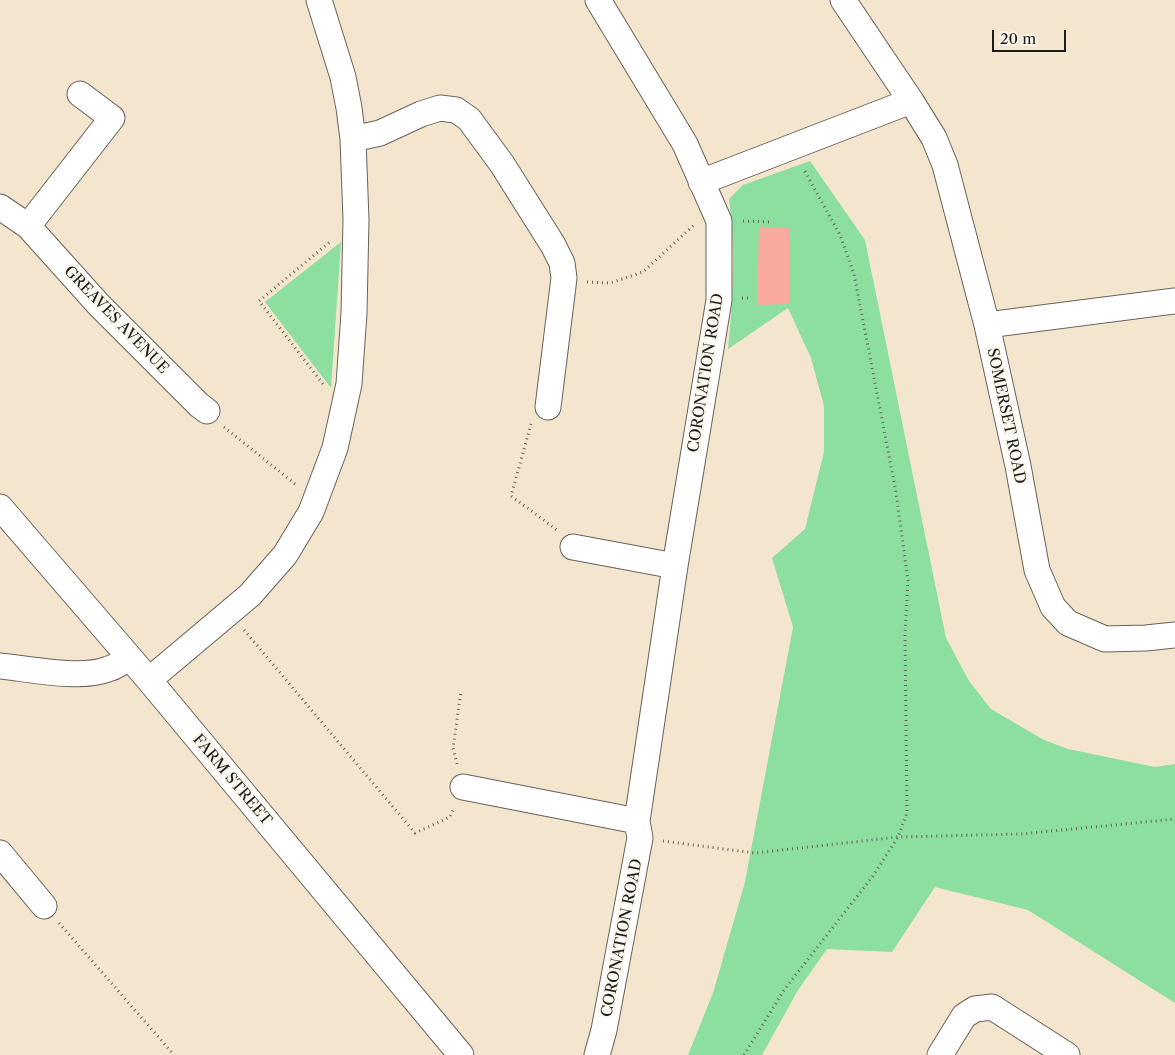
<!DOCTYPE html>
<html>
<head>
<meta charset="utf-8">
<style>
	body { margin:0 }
	#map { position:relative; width:1175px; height:1055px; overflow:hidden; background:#f4e6ce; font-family:"Libre Caslon Text",serif }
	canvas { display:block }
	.scale { position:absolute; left:992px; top:30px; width:74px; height:22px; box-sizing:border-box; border:2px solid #1c1c1c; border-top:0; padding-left:6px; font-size:15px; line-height:18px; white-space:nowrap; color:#1c1c1c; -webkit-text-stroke:4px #fbf7ec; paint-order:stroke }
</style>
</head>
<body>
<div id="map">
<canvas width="1175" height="1055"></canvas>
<div class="scale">20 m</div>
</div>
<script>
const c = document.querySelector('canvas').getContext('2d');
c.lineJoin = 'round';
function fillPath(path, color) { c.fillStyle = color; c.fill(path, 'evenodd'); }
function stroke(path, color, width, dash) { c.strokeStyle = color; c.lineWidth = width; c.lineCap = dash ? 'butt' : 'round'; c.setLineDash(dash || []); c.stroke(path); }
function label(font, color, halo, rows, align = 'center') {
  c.font = font + ' "Libre Caslon Text",serif'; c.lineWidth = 4.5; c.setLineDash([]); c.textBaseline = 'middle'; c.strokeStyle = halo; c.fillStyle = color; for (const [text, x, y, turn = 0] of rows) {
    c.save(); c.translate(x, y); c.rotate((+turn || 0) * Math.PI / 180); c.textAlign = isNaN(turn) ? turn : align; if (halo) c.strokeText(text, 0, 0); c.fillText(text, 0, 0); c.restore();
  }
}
const green = new Path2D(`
	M810,161l55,79 81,398 23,43 22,28 53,31 24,9 87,18 20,-3v239l-147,-93 -93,-23 -43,65 -65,-3 -29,41 -36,65h-74l25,-62 32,-111 48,-255 -21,-69 33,-29 19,-77v-46l-13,-48 -23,-50 -60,41c5,-50 8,-100 1,-150l14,-14z
	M341,242l-10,146 -66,-86z`);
const building = new Path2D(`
	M759,227l30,1v76l-32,1z`);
const path = new Path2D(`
	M743,221l27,1
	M587,282l23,1 33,-11 52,-48
	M742,298h9
	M323,384l-64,-83 72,-60
	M531,424l-20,72 46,34
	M224,427l71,57
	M244,630l171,203 35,-16 4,-9
	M457,764l-4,-16 8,-57
	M663,841l92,12 143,-16 123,-3 154,-15
	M59,923l115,132
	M744,1055l40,-65 89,-114 25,-39 9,-24 -2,-179 3,-53 -12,-89 -42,-218 -14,-39 -37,-67`);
const minor = new Path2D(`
	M843,0l68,101 23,37 11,27 42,160 31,141 19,104 16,37 15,16 37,16 41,-1 29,-3
	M353,139l27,-6 41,-19 19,-6 16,2 13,9 33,45 51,81 9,18 2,15 -16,129
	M701,182l210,-81
	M0,207l28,19 84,-108 -32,-24
	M28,226l71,79 100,100 8,6
	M987,325l188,-24
	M0,507l149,173 312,375
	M573,547l102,19
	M0,666c30,3 81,14 108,3 8,-2 14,-7 20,-12
	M149,680l101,-85 35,-40 26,-43 24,-64 14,-64 5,-71 2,-93 -3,-81 -4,-31 -6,-31 -24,-77
	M463,787l174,34
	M0,853l44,53
	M597,1055l7,-25 36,-192 -3,-17 38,-255 44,-266v-79l-34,-77 -87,-144
	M940,1055l24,-39 11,-7 17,-2 75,48`);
const streetNames = [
	["GREAVES AVENUE",116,320,46],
	["CORONATION ROAD",706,373,-81],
	["SOMERSET ROAD",1006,416,78],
	["FARM STREET",232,780,50],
	["CORONATION ROAD",622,938,-79]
];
fillPath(green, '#8cdf9f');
fillPath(building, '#f9aa9c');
stroke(minor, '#68635a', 27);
stroke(path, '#68635a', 3, [1, 4]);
stroke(minor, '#fff', 25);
label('15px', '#1c1c1c', '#fbf7ec', streetNames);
</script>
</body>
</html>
